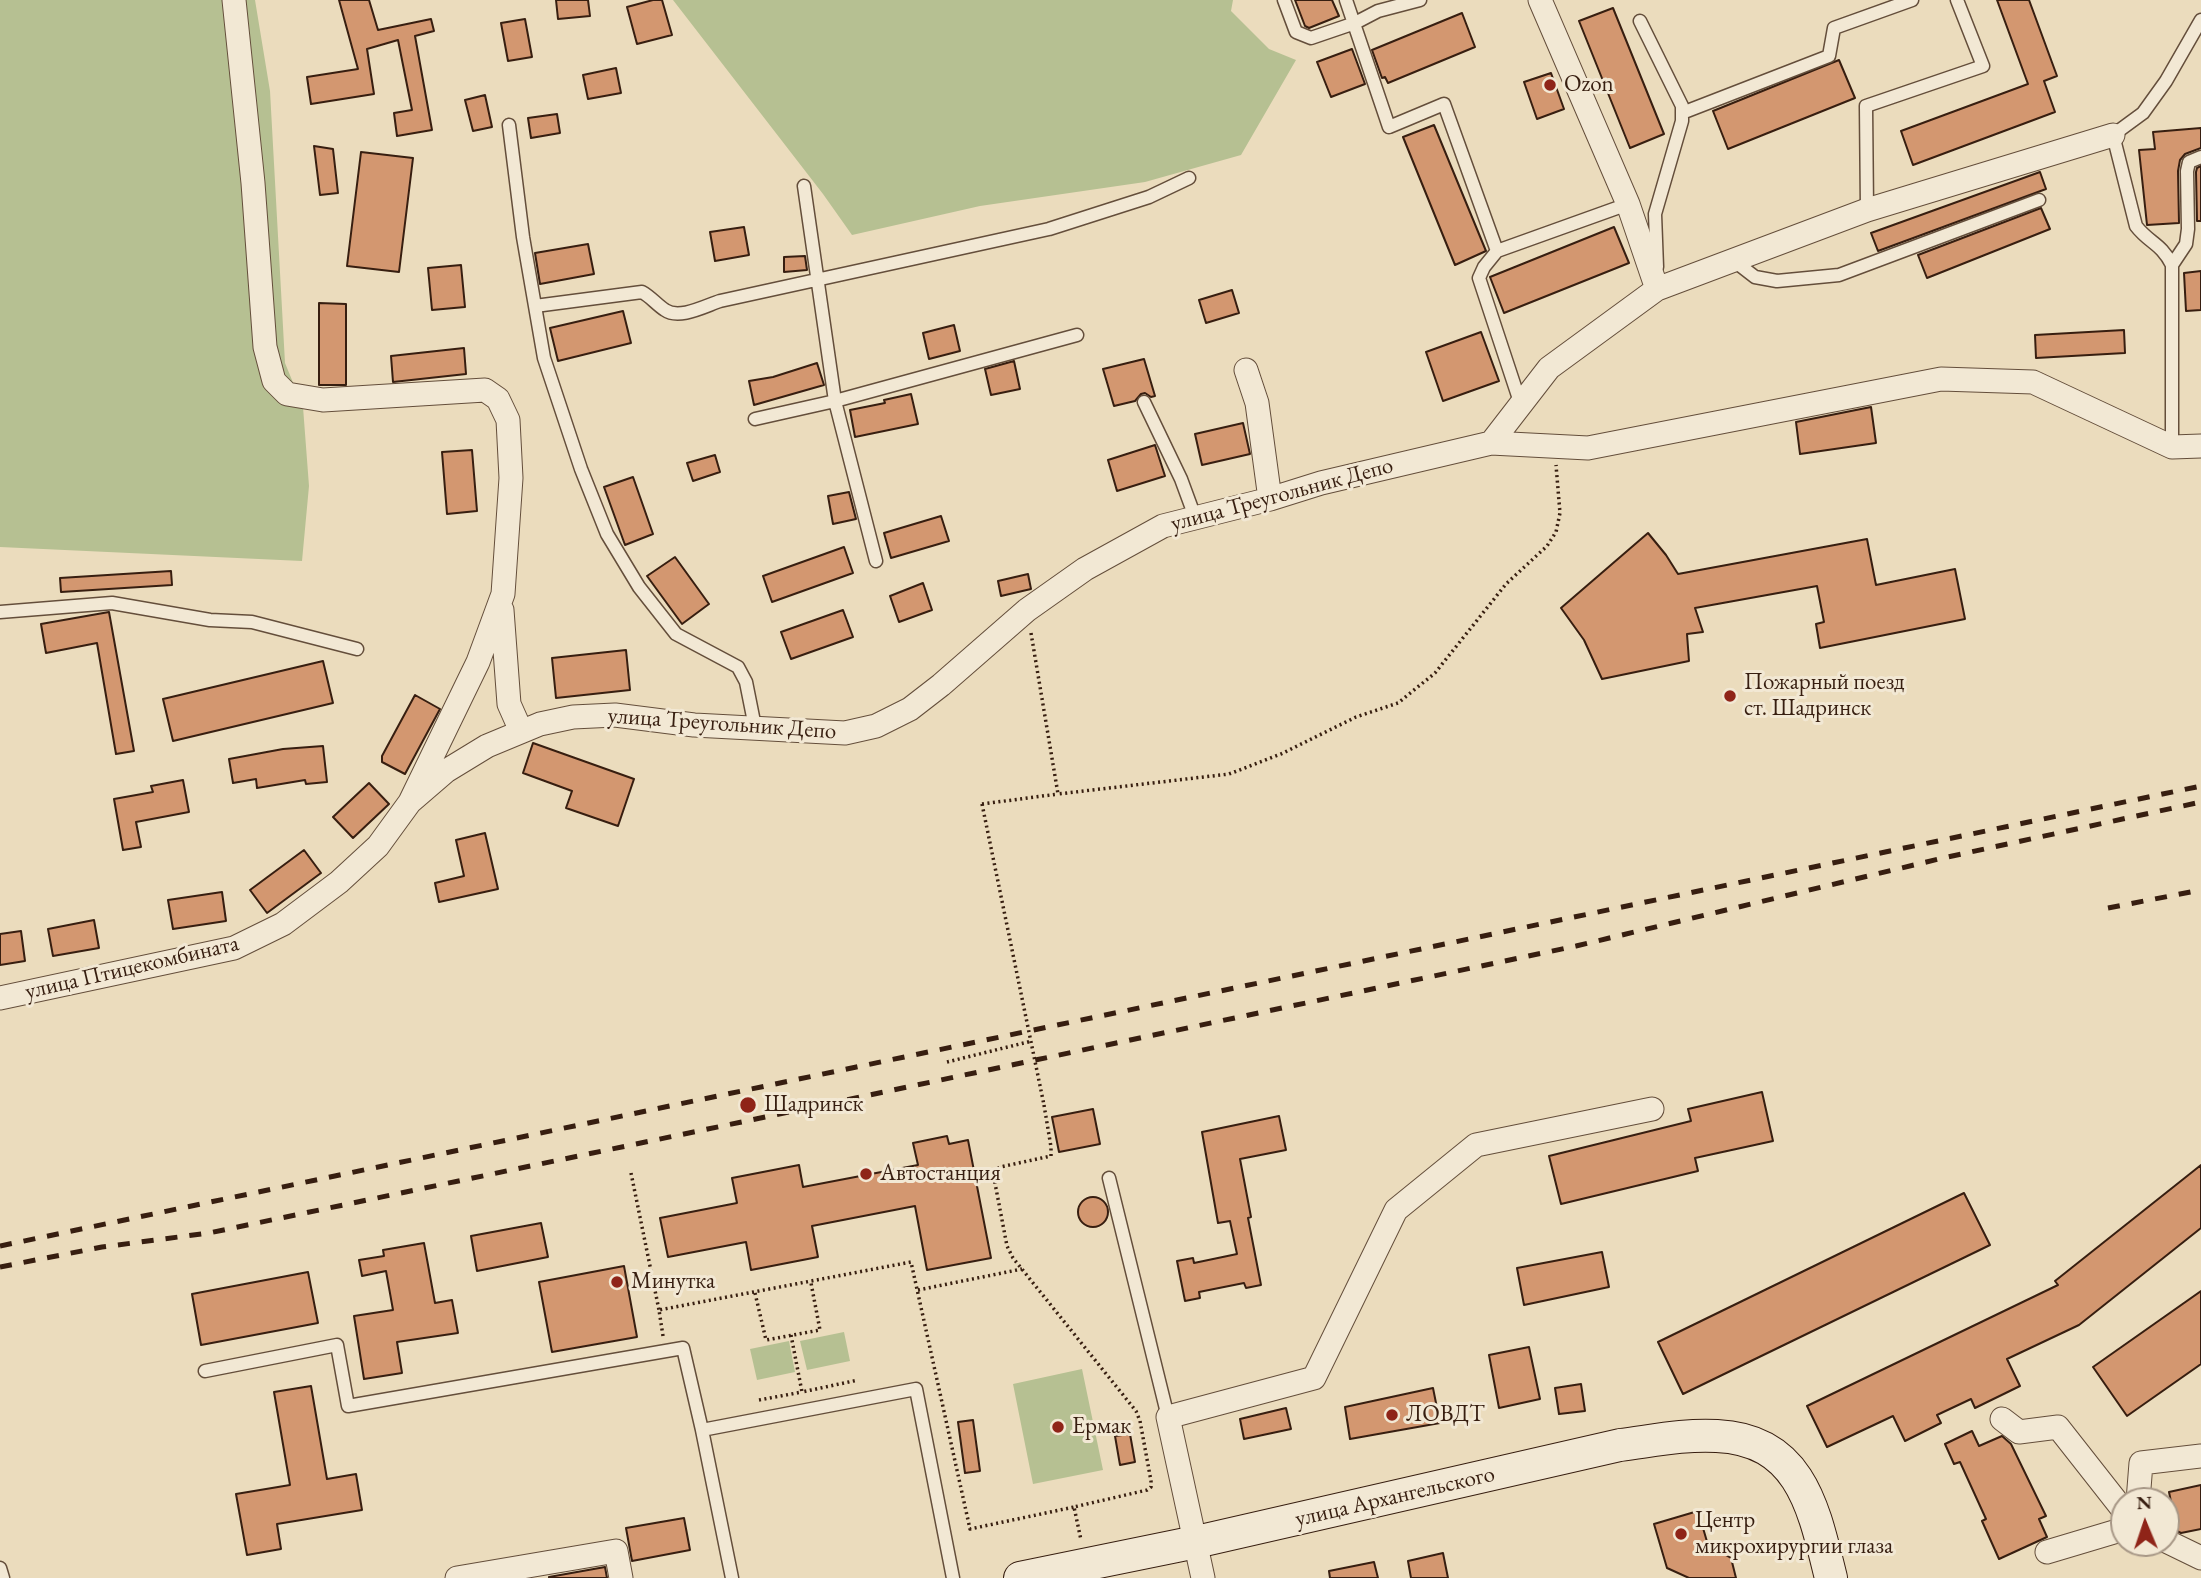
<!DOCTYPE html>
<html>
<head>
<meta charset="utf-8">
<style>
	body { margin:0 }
	#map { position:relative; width:2201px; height:1578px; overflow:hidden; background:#ebdcbd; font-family:"EB Garamond",serif }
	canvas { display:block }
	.north { position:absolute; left:2110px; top:1487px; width:70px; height:70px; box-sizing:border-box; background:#f2e8d4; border:2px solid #a79786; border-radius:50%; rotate:358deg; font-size:19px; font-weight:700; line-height:28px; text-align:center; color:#371e10 }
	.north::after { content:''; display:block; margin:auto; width:24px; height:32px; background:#8f2418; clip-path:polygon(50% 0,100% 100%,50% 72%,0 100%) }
</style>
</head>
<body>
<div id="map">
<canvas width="2201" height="1578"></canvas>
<div class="north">N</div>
</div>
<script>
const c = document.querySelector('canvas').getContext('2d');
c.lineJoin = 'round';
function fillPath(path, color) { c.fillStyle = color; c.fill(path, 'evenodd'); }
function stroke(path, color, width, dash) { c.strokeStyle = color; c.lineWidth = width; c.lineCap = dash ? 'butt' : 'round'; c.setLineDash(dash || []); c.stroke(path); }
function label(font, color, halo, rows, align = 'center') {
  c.font = font + ' "EB Garamond",serif'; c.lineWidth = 6; c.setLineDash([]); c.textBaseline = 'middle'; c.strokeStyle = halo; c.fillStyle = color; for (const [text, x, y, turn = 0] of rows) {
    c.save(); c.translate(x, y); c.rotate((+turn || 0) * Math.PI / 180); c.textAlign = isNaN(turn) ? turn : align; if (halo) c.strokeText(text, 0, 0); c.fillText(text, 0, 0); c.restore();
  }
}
const green = new Path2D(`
	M0,0h255l15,91 15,272 18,44 6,79 -7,75 -302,-14z
	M673,0h560l-2,11 38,38 27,11 -55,95 -96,27 -165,24 -128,29 -29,-41z
	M844,1332l6,29 -43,9 -7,-29z
	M789,1341l6,31 -38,8 -7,-31z
	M1082,1369l21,101 -70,14 -20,-100z`);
const building = new Path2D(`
	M339,0h30l9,30 53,-11 3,12 -19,5 17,94 -35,6 -3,-23 18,-3 -14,-70 -31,9 7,45 -63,10 -4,-27 51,-8z
	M556,0h32l2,16 -32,3z
	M653,0h9l10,35 -35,9 -10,-37z
	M1295,0h37l7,16 -30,12 -4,-2z
	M1997,0h32l28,76 -13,5 11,31 -142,53 -12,-34 127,-47z
	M1613,8l51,126 -34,14 -51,-127z
	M1462,13l13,34 -87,36 -3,-6 -3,1 -10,-28z
	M525,19l7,38 -24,4 -7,-38z
	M1352,49l13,35 -34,13 -14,-35z
	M1839,60l16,38 -127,51 -15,-38z
	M616,68l5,25 -33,6 -5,-24z
	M1551,73l13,36 -27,10 -13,-37z
	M485,95l7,32 -19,4 -8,-31z
	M557,114l3,19 -29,5 -3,-20z
	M1434,125l52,126 -31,14 -52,-128z
	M2201,128v20l-16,6 -5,6 -2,11 1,52 -32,2 -8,-75 16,-1 -2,-17z
	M314,146l19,3 5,44 -18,2z
	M361,152l52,6 -14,114 -52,-6z
	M2201,166v55h-4l-1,-49 1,-4z
	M2040,172l6,17 -168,62 -7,-18z
	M2041,208l9,21 -123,49 -9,-23z
	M744,227l5,28 -34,6 -5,-29z
	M1614,227l15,36 -125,50 -14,-36z
	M588,244l6,30 -54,10 -5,-31z
	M805,256l2,14 -23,2v-15z
	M461,265l4,42 -33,3 -4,-42z
	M2201,271v39l-15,1 -2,-38z
	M1232,290l7,23 -33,10 -7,-23z
	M319,303l27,1v81h-27z
	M623,311l8,32 -73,18 -8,-33z
	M954,325l6,26 -31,8 -6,-26z
	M2124,330l1,23 -89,5 -1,-23z
	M1481,332l18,49 -56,20 -17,-49z
	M464,348l2,26 -73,8 -2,-26z
	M1144,359l11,37 -4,1 -6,-4 -4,1 -6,7 -21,5 -11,-37z
	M1014,361l6,28 -29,6 -6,-26z
	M817,363l7,22 -70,20 -5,-24 24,-4z
	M911,394l7,30 -63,13 -5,-27 35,-7 -1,-3z
	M1871,407l5,36 -76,11 -4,-32z
	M1243,423l7,31 -48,11 -7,-31z
	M1155,445l10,31 -48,15 -9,-31z
	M472,450l5,61 -30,3 -5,-62z
	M715,455l5,17 -27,9 -6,-18z
	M633,477l20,57 -28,11 -21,-58z
	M849,492l7,27 -23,5 -5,-28z
	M941,516l8,25 -58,17 -7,-25z
	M1648,533l18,22 12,19 189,-35 9,46 79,-16 10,50 -145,29 -4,-24 8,-2 -7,-36 -122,22 8,24 -16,2 2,27 -87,18 -18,-39 -23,-32z
	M844,547l9,26 -81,29 -9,-26z
	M675,557l34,47 -27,20 -35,-48z
	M171,571l1,14 -111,7 -1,-14z
	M1028,574l3,15 -30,7 -3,-15z
	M923,583l9,27 -33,12 -9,-26z
	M843,610l10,27 -62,22 -10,-27z
	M109,612l25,139 -18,3 -19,-111 -51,10 -5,-29z
	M626,650l4,40 -74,8 -4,-40z
	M323,661l10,42 -160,38 -10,-42z
	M415,695l25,14 -35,65 -23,-12v-6z
	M533,743l101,36 -16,47 -52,-18 6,-17 -49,-18z
	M323,746l4,36 -21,2 -1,-4 -48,8 -1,-9 -23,4 -4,-24 54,-10z
	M183,780l6,32 -53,10 5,25 -18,3 -9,-51 39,-7 -2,-6z
	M369,783l20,21 -36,34 -20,-21z
	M485,833l13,56 -59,13 -4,-19 29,-7 -8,-36z
	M304,850l17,23 -54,40 -17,-23z
	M222,892l4,29 -53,8 -5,-29z
	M94,920l5,28 -46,8 -5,-27z
	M21,931l4,30 -25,4v-31z
	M1762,1092l11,49 -78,17 3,13 -137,33 -12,-48 142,-35 -3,-12z
	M1093,1109l7,35 -41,8 -7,-35z
	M1279,1116l7,34 -46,9 11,58 -3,1 13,67 -15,3 -2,-5 -45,9 1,6 -15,3 -8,-40 16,-3 1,5 43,-9 -7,-33 -12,2 -16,-91z
	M947,1136l2,8 19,-4 23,118 -64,12 -12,-64 -103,20 6,31 -67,13 -5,-28 -78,15 -8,-39 77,-15 -5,-25 67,-13 4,22 115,-22 -5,-22z
	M2201,1165v63l-122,97 -72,34 13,27 -45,22 -4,-9 -34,16 4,8 -36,18 -12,-25 -66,31 -20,-41 251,-121 -3,-4z
	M1964,1193l26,52 -307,149 -25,-52z
	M1078 1212a15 15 0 1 1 30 0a15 15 0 1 1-30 0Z
	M541,1223l7,34 -71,14 -6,-35z
	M424,1243l11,60 17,-3 6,33 -61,9 5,31 -38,6 -10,-63 39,-6 -7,-39 -24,5 -3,-16 25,-4 -1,-6z
	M1602,1252l7,35 -85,18 -7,-37z
	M624,1266l13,71 -85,15 -13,-70z
	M308,1272l10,51 -117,22 -9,-51z
	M2201,1291v73l-74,52 -34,-49z
	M1529,1347l11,52 -41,9 -10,-53z
	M1581,1384l4,27 -26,3 -4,-26z
	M311,1386l16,93 29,-5 6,36 -85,14 4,25 -34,6 -11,-61 54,-9 -16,-93z
	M1433,1388l7,35 -90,16 -5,-32z
	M1286,1408l5,21 -47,10 -4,-20z
	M973,1420l7,51 -15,2 -7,-51z
	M1972,1431l7,15 23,-10 9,8 35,72 -7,3 8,18 -48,22 -17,-38 4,-2 -26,-57 -6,2 -9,-20z
	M1130,1434l5,28 -15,3 -5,-29z
	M2201,1485v44l-20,4 -4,-2 -8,-39z
	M1698,1511l10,34 23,13 5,20h-47l-22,-10 -13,-44z
	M684,1518l6,32 -58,11 -6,-33z
	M1443,1553l5,25h-37l-3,-17z
	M1374,1562l4,16h-48l-1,-7z
	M605,1567l2,11h-58v-1z`);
const path = new Path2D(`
	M1031,633l27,161 171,-20 52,-20 75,-37 42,-14 37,-30 71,-89 41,-38 9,-14 4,-19 -4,-48
	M982,804l76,-10
	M947,1062l85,-21
	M1044,1105l7,42v9l-51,11 -5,4 -1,7 13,68 6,12 123,153 4,10 11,60v6l-4,3 -73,17 7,33
	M631,1173l28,137
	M918,1290l104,-21
	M755,1293l11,47 54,-10 -9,-47
	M791,1335l11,57 56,-12
	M663,1336l-4,-26 252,-48 59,267 104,-22
	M759,1400l43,-8`);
const lane = new Path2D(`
	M1284,0l12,32 15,6 44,-15 23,-12 42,-11
	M1346,0l43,127 55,-23 53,147 131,-47
	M1640,21l42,85v15l-27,93 2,53
	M1682,113l147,-57 5,-28 78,-28
	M509,125l14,112 21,121 37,111 26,65 32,53 37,47 62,33 8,15 9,45
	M804,186l31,215 41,160
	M1867,210l-1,-104 117,-40 -26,-66
	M1497,251l-13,16 -5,11 42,127
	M1733,260l22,17 22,4 62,-6 200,-75
	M2172,265c-11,-22 -23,-22 -36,-39l-23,-91 30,-22 23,-32 35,-61
	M535,306l107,-14c9,5 14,12 23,18 14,10 40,-4 55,-9l329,-72 100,-32 40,-19
	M1144,402l37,77 14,38
	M755,419l80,-18 242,-66
	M2172,441v-176l14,-21 2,-15 -1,-58 2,-9 12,-5
	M0,612l112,-9 98,17 42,2 105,27
	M1109,1178l59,239
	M205,1371l132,-26 11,61 335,-58 19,82
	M0,1568l3,10
	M732,1578l-30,-148 214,-41 37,189`);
const street = new Path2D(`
	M1540,0l88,204 29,85
	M1246,370l11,33 13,96
	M1491,443l97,5 353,-69 92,3 139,65 29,-1
	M502,610l7,94 12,27
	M410,802l36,-31 41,-25 53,-22 33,-7 42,-2 79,10 151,8 31,-7 34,-17 31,-24 86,-75 58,-41 78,-43 107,-27 51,-16 170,-40 58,-75 108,-79 210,-79 246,-75
	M0,998l234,-50 49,-24 56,-42 39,-36 32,-44 68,-140 25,-68 8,-116 -3,-58 -10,-21 -13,-9 -162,10 -36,-6 -13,-13 -9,-34 -12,-164 -19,-183
	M2002,1419l17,13 39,-5 66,84
	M2138,1501l3,-38 60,-7
	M2166,1541l35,17
	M2047,1552l77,-23
	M457,1578l159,-27 5,27
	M1203,1578l-35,-161 146,-39 82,-168 80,-65 176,-36`);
const secondary = new Path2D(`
	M1020,1578l176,-36 424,-97c32,-4 65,-11 97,-9 85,4 97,74 114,142`);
const rail = new Path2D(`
	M2108,908l93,-18
	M0,1246l2201,-460
	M0,1267l102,-20 107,-14 542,-113 825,-174 367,-88 258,-56`);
const pathBridge = new Path2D(`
	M982,804l62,301`);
const markers = [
	[1550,85,7,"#8f2418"],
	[1730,696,7,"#8f2418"],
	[748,1105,9,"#8f2418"],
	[866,1174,7,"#8f2418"],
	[617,1282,7,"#8f2418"],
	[1392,1415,7,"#8f2418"],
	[1058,1427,7,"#8f2418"],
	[1681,1534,7,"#8f2418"]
];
const poiNames = [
	["Ozon",1564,85],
	["Пожарный поезд",1744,683],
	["ст. Шадринск",1744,709],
	["Шадринск",764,1105],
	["Автостанция",880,1174],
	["Минутка",631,1282],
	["ЛОВДТ",1406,1415],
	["Ермак",1072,1427],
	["Центр",1695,1521],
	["микрохирургии глаза",1695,1547]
];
const streetNames = [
	["улица Треугольник Депо",1282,495,-15],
	["улица Треугольник Депо",722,724,4],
	["улица Птицекомбината",132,968,-13],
	["улица Архангельского",1395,1497,-13]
];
fillPath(green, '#b6c092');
fillPath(building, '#d39770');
stroke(building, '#371e10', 2);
stroke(lane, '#644e3b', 15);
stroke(street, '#644e3b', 25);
stroke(secondary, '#371e10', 34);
stroke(path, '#371e10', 3.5, [2, 3.5]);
stroke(lane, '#f2e8d4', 12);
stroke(street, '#f2e8d4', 23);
stroke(secondary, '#f2e8d4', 32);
stroke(rail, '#371e10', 5, [12, 12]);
stroke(pathBridge, '#371e10', 3.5, [2, 3.5]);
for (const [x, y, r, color] of markers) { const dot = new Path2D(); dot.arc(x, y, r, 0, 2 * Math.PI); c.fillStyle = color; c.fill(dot); stroke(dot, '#f2e8d4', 2.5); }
label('23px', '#371e10', '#f2e8d4', poiNames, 'left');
label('23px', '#371e10', '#f2e8d4', streetNames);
</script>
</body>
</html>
